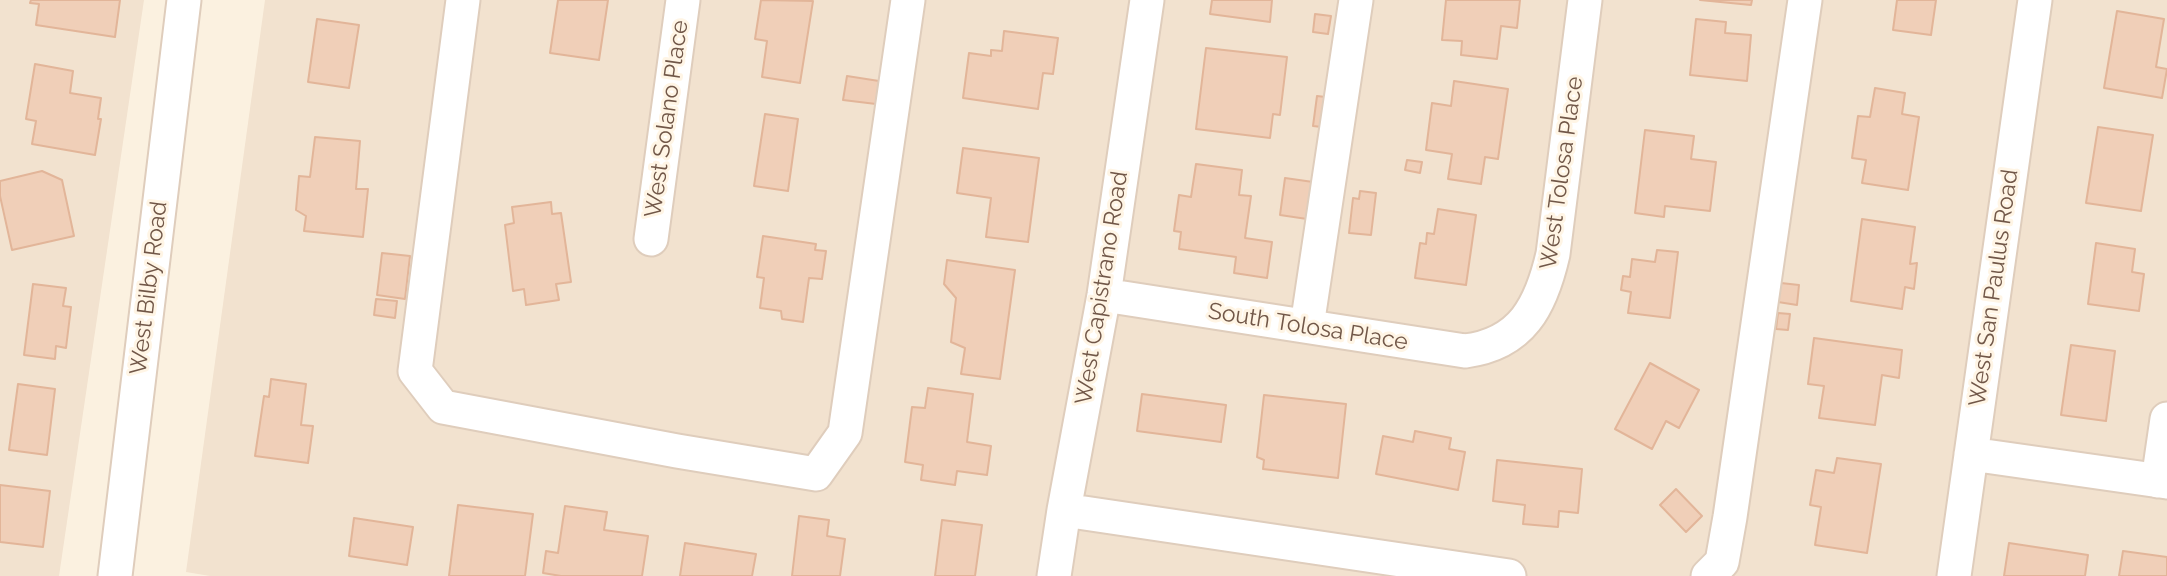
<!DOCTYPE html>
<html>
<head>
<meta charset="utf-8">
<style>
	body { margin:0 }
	canvas { display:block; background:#fbf1e0 }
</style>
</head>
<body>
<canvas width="2167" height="576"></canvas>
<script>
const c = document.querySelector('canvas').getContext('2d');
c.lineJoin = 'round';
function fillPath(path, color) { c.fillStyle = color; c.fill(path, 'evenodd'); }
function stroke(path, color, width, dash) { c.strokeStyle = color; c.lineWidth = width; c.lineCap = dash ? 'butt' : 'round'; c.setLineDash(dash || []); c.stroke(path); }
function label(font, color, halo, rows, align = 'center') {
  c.font = font + ' Raleway,sans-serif'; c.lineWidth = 6; c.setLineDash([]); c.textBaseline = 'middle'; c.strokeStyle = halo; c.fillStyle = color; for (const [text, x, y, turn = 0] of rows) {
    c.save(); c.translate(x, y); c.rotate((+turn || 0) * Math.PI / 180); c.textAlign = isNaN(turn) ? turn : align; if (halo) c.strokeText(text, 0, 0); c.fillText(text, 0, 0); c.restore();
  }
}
const residential = new Path2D(`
	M0,0h144l-85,576h-59z
	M265,0h1902v576h-1957l-24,-4z`);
const building = new Path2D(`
	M31,0h89l-5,37 -79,-12 3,-21 -9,-1z
	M558,0h50l-9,60 -49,-7z
	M761,0l52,1 -13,82 -38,-6 5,-36 -12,-2z
	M1212,0h60l-2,22 -60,-8z
	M1446,0h74l-3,28 -16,-2 -4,33 -36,-4 1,-14 -20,-1z
	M1700,0h52l-1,5z
	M1897,0h39l-5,35 -38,-5z
	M2117,11l47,8 -8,48 11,2 -5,29 -58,-10z
	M1315,14l16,2 -3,18 -15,-2z
	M317,19l42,6 -10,63 -41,-6z
	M1696,19l30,3 -1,11 26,2 -4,46 -57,-6z
	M1004,31l54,7 -5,36 -10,-1 -5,36 -75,-11 6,-45 22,3v-6l11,1z
	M1206,48l81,9 -7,58 -7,-1 -3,24 -74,-9z
	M35,64l38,7 -3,22 31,5 -3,21h3l-6,36 -63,-11 4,-23 -10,-2z
	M847,76l32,5 -3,23 -33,-4z
	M1454,81l54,8 -10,70 -13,-2 -4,27 -33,-5 4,-25 -26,-4 6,-47 19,3z
	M1875,88l30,5 -3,21 17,3 -11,73 -46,-7 4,-23 -14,-2 6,-42 12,1z
	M1317,96l17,2 -4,30 -17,-2z
	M765,114l33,5 -10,72 -34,-5z
	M2098,127l55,8 -12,76 -55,-8z
	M1645,130l49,6 -3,23 25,3 -6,49 -45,-5 -1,11 -29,-4z
	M315,137l45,4 -4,48h12l-5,48 -59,-6 2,-15 -10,-6 3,-34 11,1z
	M963,148l76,10 -11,84 -42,-5 5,-39 -34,-5z
	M1407,160l15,2 -2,11 -15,-3z
	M1196,164l46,6 -3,25 12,1 -6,42 27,4 -5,36 -33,-5 2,-16 -57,-8 2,-17 -7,-1 5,-36 12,2z
	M42,171l20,9 12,56 -62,14 -12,-54v-15z
	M1285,178l28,4 -6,37 -27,-4z
	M1360,191l16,2 -5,42 -22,-2 4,-35 6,1z
	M551,202l1,12 9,-1 10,69 -15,2 3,16 -33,5 -2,-16 -11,2 -8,-66 9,-2 -2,-16z
	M1438,209l38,6 -10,70 -51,-7 5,-35 6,1 1,-11 7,1z
	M1862,219l53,8 -5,37 7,-1 -3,26 -9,-2 -3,22 -51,-8z
	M763,236l53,8 -1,6 11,1 -4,28 -13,-1 -6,44 -21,-3 -1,-8 -21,-3 4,-30 -7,-1z
	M2096,243l39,6 -3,23 12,2 -5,37 -51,-7z
	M1657,250l21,2 -8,66 -42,-5 3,-21 -10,-2 2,-14 7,1 2,-18 23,3z
	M382,253l28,3 -5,43 -28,-4z
	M947,260l68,10 -15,109 -39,-5 4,-26 -14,-6 5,-44 -12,-14z
	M1781,283l18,2 -2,20 -19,-3z
	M33,284l33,4 -3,18 8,1 -5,41 -10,-2 -1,13 -31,-4z
	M376,299l21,2 -2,17 -21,-3z
	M1778,313l12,1 -2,16 -12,-1z
	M1814,338l88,12 -3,28 -17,-3 -7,50 -56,-7 5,-32 -16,-2z
	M2071,345l44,6 -9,70 -45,-6z
	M1650,363l49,27 -20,38 -13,-7 -14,28 -37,-20z
	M271,379l35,5 -5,41 12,1 -5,37 -53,-7 9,-60 5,1z
	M18,384l37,5 -8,66 -38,-5z
	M928,388l45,6 -6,48 24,4 -4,29 -30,-4 -2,14 -34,-5 2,-15 -18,-3 7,-55 13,1z
	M1142,394l84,11 -5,37 -84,-11z
	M1264,395l82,9 -8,74 -75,-9 1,-9 -7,-3z
	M1415,431l36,7 -2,11 16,3 -7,38 -82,-16 7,-38 30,6z
	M1837,458l44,6 -14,89 -52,-8 6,-38 -11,-2 6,-35 18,3z
	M1497,460l85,9 -4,44 -19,-2 -1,16 -35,-3 2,-19 -32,-4z
	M0,485l50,6 -7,56 -43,-5z
	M1676,489l26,27 -16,16 -26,-27z
	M458,505l75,9 -8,62h-76z
	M565,506l42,6 -3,18 44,6 -6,40h-81l-18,-3 3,-22 12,2z
	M799,516l30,4 -2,16 18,3 -5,37h-48z
	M354,518l59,9 -6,38 -58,-9z
	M942,520l40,5 -7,51h-40z
	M685,543l71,11 -4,22h-72z
	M2009,543l79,12 -3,21h-81z
	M2123,551l44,6v19h-48z`);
const minor = new Path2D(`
	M463,0l-48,371 28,36 234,44 139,23 29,-41 63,-433
	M651,239l32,-239
	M1104,295l361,56c57,-7 76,-45 88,-97l32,-254
	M1307,326l49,-326
	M1971,454l196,28
	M2158,481l9,-62
	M1064,510l445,66
	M115,576l69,-576
	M1054,576l10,-66 40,-215 43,-295
	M1708,576l14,-14 8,-45 75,-517
	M1954,576l81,-576`);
const streetNames = [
	["West Solano Place",667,119,-82],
	["West Tolosa Place",1562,173,-82],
	["West Bilby Road",149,288,-83],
	["West Capistrano Road",1102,288,-81],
	["West San Paulus Road",1994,288,-82],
	["South Tolosa Place",1308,327,9]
];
fillPath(residential, '#f2e2cf');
fillPath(building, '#f0cfb8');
stroke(building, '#e2b599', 2);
stroke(minor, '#dfcdbc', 37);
stroke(minor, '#fff', 33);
label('23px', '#715748', '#fff5e5', streetNames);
</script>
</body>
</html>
